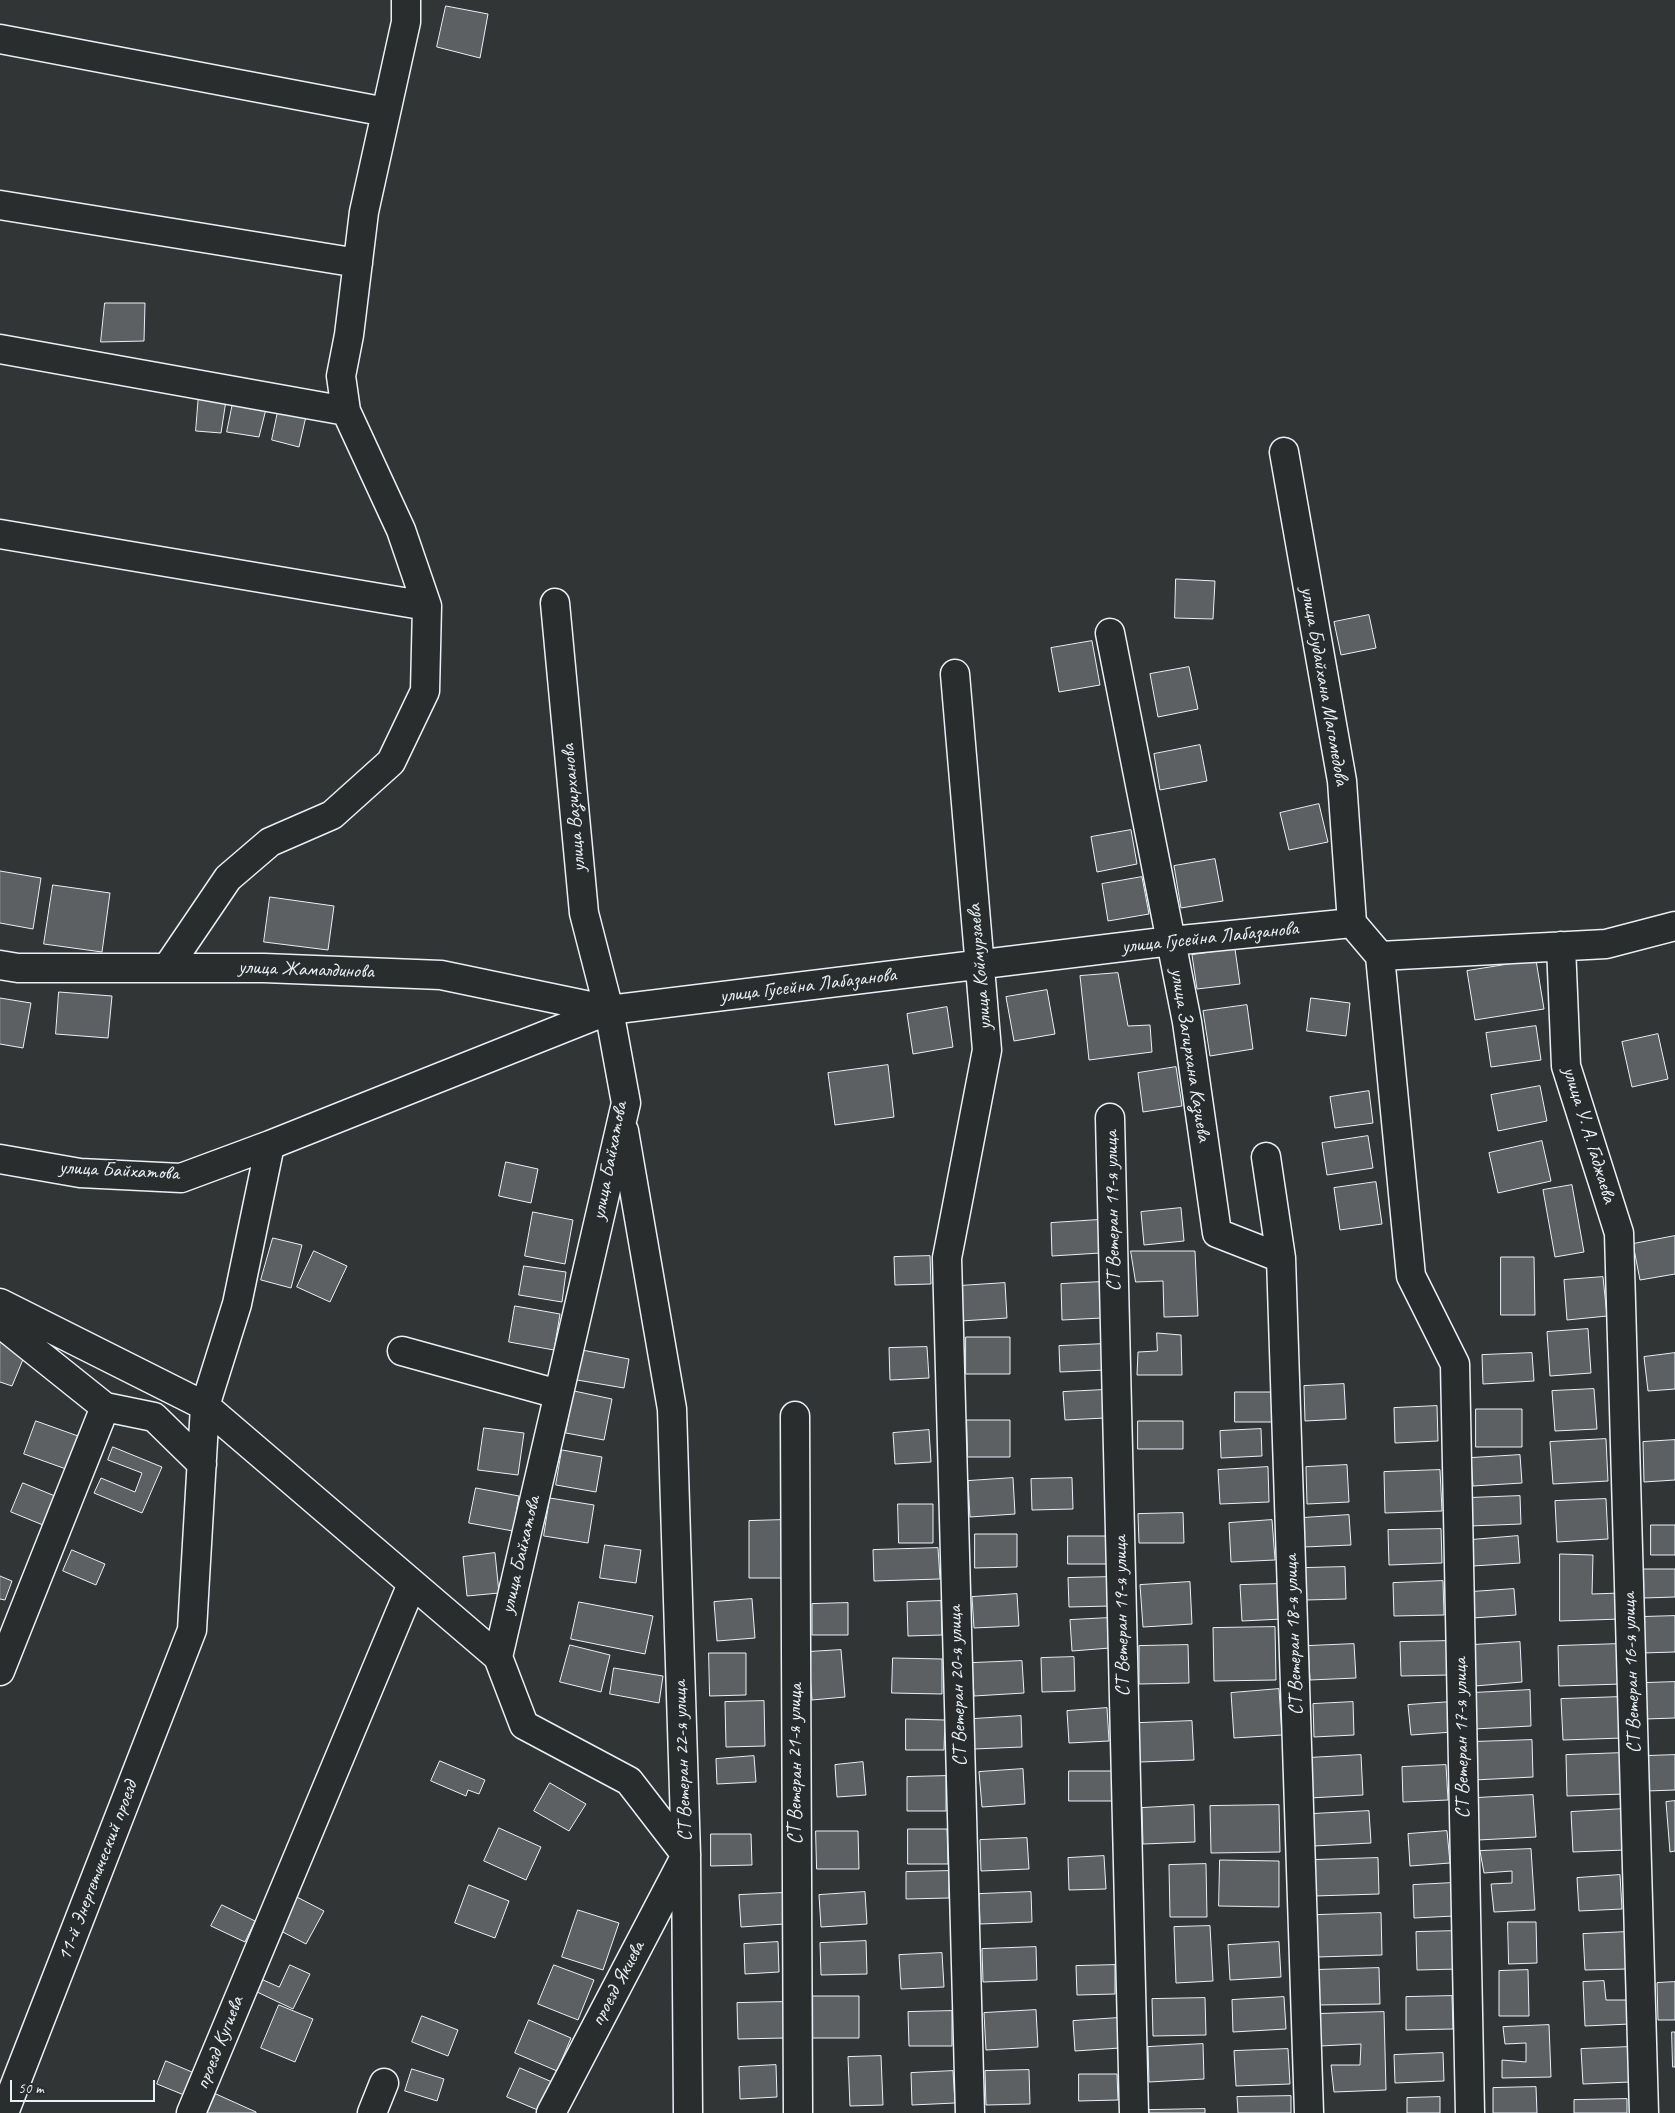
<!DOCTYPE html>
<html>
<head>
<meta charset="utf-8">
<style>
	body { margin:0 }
	#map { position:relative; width:1675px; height:2113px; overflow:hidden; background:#323536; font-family:Caveat,sans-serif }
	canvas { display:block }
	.scale { position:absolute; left:10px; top:2080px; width:145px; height:22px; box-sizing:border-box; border:2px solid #e8f1f8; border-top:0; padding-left:6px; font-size:15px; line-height:18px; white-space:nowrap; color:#e8f1f8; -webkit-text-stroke:4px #2a2d2e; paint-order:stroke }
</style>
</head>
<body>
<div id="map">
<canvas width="1675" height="2113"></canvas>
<div class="scale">50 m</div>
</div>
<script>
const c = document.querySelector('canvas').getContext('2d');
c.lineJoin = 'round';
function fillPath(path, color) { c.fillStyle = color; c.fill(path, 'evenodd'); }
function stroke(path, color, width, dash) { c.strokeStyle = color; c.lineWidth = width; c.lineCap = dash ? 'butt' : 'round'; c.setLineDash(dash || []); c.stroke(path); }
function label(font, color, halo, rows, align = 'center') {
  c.font = font + ' Caveat,sans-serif'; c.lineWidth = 4; c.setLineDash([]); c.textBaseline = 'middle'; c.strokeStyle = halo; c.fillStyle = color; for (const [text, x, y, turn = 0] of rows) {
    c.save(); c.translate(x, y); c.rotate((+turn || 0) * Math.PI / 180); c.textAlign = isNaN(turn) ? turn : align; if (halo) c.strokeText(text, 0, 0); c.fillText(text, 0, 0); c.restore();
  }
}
const building = new Path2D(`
	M446,6l42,8 -8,44 -43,-11z
	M105,303h40l-1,38 -43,1z
	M199,393l28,1 -6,39 -25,-2z
	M235,393l33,8 -9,36 -32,-5z
	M281,397l28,6 -10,44 -27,-7z
	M1176,579l39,2 -2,38 -38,-1z
	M1369,615l7,33 -35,7 -7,-33z
	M1092,641l8,44 -41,7 -8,-44z
	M1189,667l9,42 -40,8 -8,-43z
	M1200,745l7,36 -47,9 -6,-36z
	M1319,804l9,38 -39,8 -9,-37z
	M1131,830l6,34 -40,8 -6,-35z
	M1215,859l8,42 -42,7 -7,-42z
	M0,871l41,7 -8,51 -33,-6z
	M1142,877l7,37 -41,7 -6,-37z
	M53,885l57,8 -8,59 -58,-8z
	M270,897l64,9 -6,44 -64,-8z
	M1235,949l5,35 -43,5 -5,-34z
	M1536,960l8,49 -69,11 -8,-49z
	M1118,973l10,53 22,-1 2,27 -63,8 -9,-84z
	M1047,990l8,44 -41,7 -8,-44z
	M59,992l53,4 -4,42 -52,-4z
	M0,998l31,5 -8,45 -23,-4z
	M1311,998l39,5 -4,33 -39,-5z
	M1247,1005l6,44 -43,7 -7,-45z
	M947,1007l6,40 -40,7 -6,-40z
	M1536,1026l5,34 -50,7 -5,-34z
	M1658,1034l10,45 -36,8 -10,-45z
	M888,1065l6,52 -59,8 -7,-52z
	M1176,1067l6,39 -39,6 -5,-39z
	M1540,1086l7,35 -49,10 -7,-36z
	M1369,1091l4,32 -38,5 -5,-31z
	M1368,1136l5,32 -46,7 -5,-32z
	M1542,1141l9,40 -53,12 -9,-40z
	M506,1162l32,7 -7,34 -32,-7z
	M1376,1182l6,42 -42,6 -6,-42z
	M1572,1185l12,67 -29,5 -12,-67z
	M1181,1208l3,33 -40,4 -3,-33z
	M533,1212l40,8 -8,44 -40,-8z
	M1098,1220l2,33 -48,3 -1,-33z
	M1675,1236v38l-35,6 -7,-36z
	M273,1238l29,7 -11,43 -30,-8z
	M314,1251l33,15 -17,36 -33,-15z
	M1131,1251h64l3,65 -34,1 -1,-36 -27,1z
	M930,1256l1,28 -36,1 -1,-28z
	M1501,1257h33l1,58h-34z
	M524,1266l42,6 -4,30 -43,-7z
	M1603,1277l4,39 -40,4 -3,-40z
	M1101,1282l1,36 -40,2 -1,-36z
	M1005,1283l2,35 -46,3 -2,-35z
	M515,1306l45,8 -6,36 -45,-8z
	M1588,1329l3,44 -41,3 -3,-44z
	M1157,1333l24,2 1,40h-45l1,-23 19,-1z
	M0,1337l24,20 -12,29 -12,-4z
	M966,1337h44v37h-44z
	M1104,1344l1,26 -45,2 -1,-26z
	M927,1347l2,31 -39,2 -1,-32z
	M582,1350l47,9 -5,29 -47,-8z
	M1532,1353l2,28 -51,3 -1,-29z
	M1675,1353v36l-27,2 -4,-34z
	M1344,1384l2,35 -41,2 -1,-35z
	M1594,1389l3,40 -42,2 -3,-40z
	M1103,1390l2,28 -40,2 -2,-28z
	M574,1391l38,8 -8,41 -38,-7z
	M1235,1392h39l1,30h-40z
	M1437,1406l1,35 -43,2 -1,-35z
	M1476,1409h46v38h-46z
	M967,1420h43v37h-42z
	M36,1421l42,15 -12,33 -42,-15z
	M1138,1421h45v28h-45z
	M484,1428l40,5 -6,42 -40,-5z
	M1261,1429l1,27 -41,2 -1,-27z
	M929,1430l2,32 -36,2 -2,-31z
	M1606,1439l2,42 -55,3 -3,-42z
	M1675,1440v40l-31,2 -1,-40z
	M113,1447l49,20 -20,46 -48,-20 7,-15 34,14 7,-19 -34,-13z
	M562,1450l40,7 -6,35 -40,-7z
	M1520,1455l2,28 -49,3 -2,-28z
	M1347,1465l2,37 -42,2 -1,-37z
	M1268,1467l1,35 -49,2 -2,-34z
	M1440,1470l2,41 -57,2 -1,-41z
	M1013,1478l2,36 -45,3 -2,-36z
	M1072,1478l1,31 -41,1 -1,-31z
	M23,1483l32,13 -12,29 -32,-13z
	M476,1488l43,8 -6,35 -44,-8z
	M1520,1496l1,28 -51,2 -2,-28z
	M550,1498l44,7 -6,38 -44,-7z
	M1606,1499l2,40 -51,3 -2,-41z
	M898,1504h35v39h-34z
	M1183,1513l1,30h-45l-1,-29z
	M1349,1515l2,30 -47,2 -2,-29z
	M783,1520v58h-34v-57z
	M1272,1520l3,40 -44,2 -2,-39z
	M1651,1525h24v30h-24z
	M1441,1529l1,34 -53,2 -1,-35z
	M975,1534h42v33l-42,1z
	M1068,1536h42l1,28h-43z
	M1518,1536l2,27 -47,3 -2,-26z
	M605,1545l36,5 -5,33 -36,-5z
	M938,1548l2,31 -66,2 -1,-31z
	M72,1550l33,14 -9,21 -33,-14z
	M495,1553l4,40 -32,3 -4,-39z
	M1560,1554l33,1 -1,39 28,-1 1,26 -61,2z
	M1345,1567l1,32 -41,1 -1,-32z
	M1643,1569h32v28l-31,1z
	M0,1576l12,5 -7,19 -5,-1z
	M1111,1577v29l-42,1 -1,-29z
	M1443,1581l1,34 -50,1 -1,-33z
	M1190,1582l2,42 -49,3 -3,-42z
	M1280,1584l2,35 -40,2 -2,-36z
	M1514,1589l2,26 -43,3 -2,-26z
	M1017,1594l2,32 -45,2 -2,-31z
	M752,1599l3,39 -38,3 -3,-39z
	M941,1601l1,34 -34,1 -1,-34z
	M579,1602l74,14 -8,38 -74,-15z
	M848,1603v32h-36v-31z
	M1675,1616v36l-33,1 -1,-36z
	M1109,1618l1,30 -38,3 -2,-31z
	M1275,1627l1,53 -62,1 -1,-53z
	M1448,1641l1,34 -48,1 -1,-34z
	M1520,1642l2,40 -47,4 -2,-41z
	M1354,1644l2,34 -46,2 -2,-34z
	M1619,1644l2,40 -62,2 -1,-40z
	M570,1645l40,10 -9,37 -41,-10z
	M1188,1645l1,38 -50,1v-38z
	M841,1650l4,47 -33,3 -4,-48z
	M709,1653h37v42l-36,1z
	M1074,1657l1,34 -33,1 -1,-34z
	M893,1658l49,1v35l-50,-1z
	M1022,1661l2,32 -50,3 -2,-33z
	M614,1668l49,8 -4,27 -49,-9z
	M1675,1682v36l-30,1 -1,-36z
	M1279,1689l3,46 -48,3 -3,-45z
	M1530,1690l1,36 -57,3 -2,-36z
	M1621,1697l2,41 -60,2 -2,-41z
	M764,1701l1,45 -39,1 -1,-45z
	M1353,1702l1,33 -40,2 -1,-33z
	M1451,1702l2,30 -42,3 -3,-30z
	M1107,1708l2,33 -40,2 -2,-32z
	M1021,1716l1,31 -48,2 -1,-30z
	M906,1719l39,1 -1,30h-38z
	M1192,1721l2,39 -54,2 -1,-39z
	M1532,1740l1,37 -59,3 -2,-38z
	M1623,1753l1,41 -57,2 -1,-41z
	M1361,1755l2,40 -53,3 -2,-40z
	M1675,1755v35l-28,1 -1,-35z
	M754,1756l2,26 -39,2 -1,-25z
	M440,1761l45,19 -6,14 -11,-4 -2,6 -35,-15z
	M863,1762l3,33 -29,2 -2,-32z
	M1446,1765l2,35 -45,2 -1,-35z
	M1023,1769l2,35 -43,3 -3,-35z
	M1069,1771h43v30h-43z
	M946,1776v35h-39v-34z
	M550,1783l36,21 -17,27 -35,-20z
	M1533,1795l3,42 -58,3 -2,-42z
	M1675,1801v50l-5,1 -4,-50z
	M1194,1805l1,37 -52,2 -1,-36z
	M1279,1805l1,47 -69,1 -1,-47z
	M1624,1809l1,41 -52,2 -2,-40z
	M1369,1811l2,32 -57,3 -2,-32z
	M499,1828l42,19 -15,33 -42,-19z
	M908,1829h39l1,35h-40z
	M816,1831h42l1,38h-42z
	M1447,1831l3,32 -40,3 -2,-32z
	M711,1834h40l1,31 -41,1z
	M1027,1838l2,31 -48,2 -1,-31z
	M1531,1849l4,61 -41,2 -3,-28 21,-1v-12l-28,2 -4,-22z
	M1104,1856l2,33 -37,1 -1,-32z
	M1378,1858l1,36 -65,2 -1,-36z
	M1220,1860l59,1v46l-60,-1z
	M1206,1864l1,53h-37l-1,-52z
	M949,1871v27l-43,1v-27z
	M1620,1875l2,34 -43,2 -2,-33z
	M1453,1883l1,33 -40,2 -1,-33z
	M469,1885l40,16 -14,37 -40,-15z
	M865,1892l2,32 -46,3 -2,-32z
	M1031,1892l1,30 -52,2 -1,-30z
	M783,1893l1,31 -43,3 -2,-32z
	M293,1895l31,16 -18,33 -31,-16z
	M222,1905l33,16 -10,21 -34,-16z
	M578,1910l41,13 -16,47 -41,-13z
	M1381,1913l1,42 -65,2 -1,-42z
	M1508,1922h28l1,41 -28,1z
	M1210,1926l3,55 -37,2 -2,-56z
	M1458,1931l1,38 -42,1 -1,-38z
	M1627,1932l1,37 -43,1 -2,-36z
	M866,1941l1,33 -46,1 -1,-32z
	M778,1942l1,30 -34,2 -1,-30z
	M1279,1942l2,35 -51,3 -2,-35z
	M1036,1947l1,33 -54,2 -1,-33z
	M942,1953l2,34 -43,2 -2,-34z
	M290,1965l20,9 -17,35 -38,-18 6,-12 18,8z
	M554,1965l40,15 -16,40 -40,-16z
	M1115,1965v29l-38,1 -1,-29z
	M1379,1968l1,36 -64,1 -1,-35z
	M1528,1970l1,46h-30v-45z
	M1604,1981l2,19h22l2,24 -45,2 -2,-44z
	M1675,1982v38h-17l-1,-37z
	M813,1996h46v42h-46z
	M1452,1996l1,33 -47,1v-33z
	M1284,1997l2,32 -53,3 -1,-32z
	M1205,1998l1,37 -53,1 -1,-37z
	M784,2002v36l-46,1 -1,-36z
	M279,2005l34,14 -18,43 -34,-14z
	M1036,2010l2,37 -52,3 -2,-37z
	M952,2011v35h-43l-1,-34z
	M1384,2012l2,78 -52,2 -3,-27h29l1,-21 -41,2 -3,-32z
	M422,2016l36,14 -10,26 -36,-14z
	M1118,2018l2,30 -45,3 -2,-30z
	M529,2020l42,18 -14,33 -42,-18z
	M1549,2025l2,52 -49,1v-18l24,2v-19l-21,1 -2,-17z
	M1672,2032h3v35h-2z
	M1203,2044l1,35 -55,3 -1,-35z
	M1629,2047l1,35 -47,2 -2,-35z
	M1288,2049l2,35 -54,2 -2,-35z
	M1443,2053l1,28 -49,2 -1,-28z
	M881,2056l2,49 -33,1 -2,-49z
	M166,2061l33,14 -10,22 -32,-13z
	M776,2065l1,32 -37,2 -1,-32z
	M520,2068l32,14 -12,29 -33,-14z
	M412,2069l32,10 -7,22 -32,-10z
	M1029,2070l1,34 -44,1 -1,-34z
	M953,2071l2,32 -43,2 -1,-32z
	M1079,2074h38l1,26 -39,1z
	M1536,2087l1,26h-44v-25z
	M216,2094l40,18v1h-49z
	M1291,2096v17h-53l-1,-16z
	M1440,2097v16h-33v-15z
	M1627,2099v14h-53v-13z
	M1205,2109v4h-56v-3z`);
const minor = new Path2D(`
	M0,39l386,73
	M0,205l358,58
	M0,349l346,62
	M1284,452l58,329 10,142
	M0,534l427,72
	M555,603l29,310 25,97
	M1110,633l77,389 30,211 64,25
	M955,674l32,376 -40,208 23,855
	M1561,946l5,120 53,167 25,880
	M1380,956l226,-12 69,-18
	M0,965l18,3h246l177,7 168,35 562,-69 181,-18 28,33 31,320 44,88 15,749
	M167,968l61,-90 42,-36 62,-27 59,-53 34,-71 2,-85 -26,-76 -55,-119 -5,-35 8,-41 15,-123 42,-190v-22
	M1110,1118l24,995
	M624,1131l48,278 14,446 2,258
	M1266,1157l15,101 28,855
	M0,1159l80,14 101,5 89,-33 339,-135 17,93 -128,554 26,68 105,56 57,74 -135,258
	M0,1303l205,103 293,251
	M0,1323l105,84 49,10 48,47
	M402,1351l156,43
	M795,1416l3,697
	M0,1671l105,-264
	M4,2113l188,-483 13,-224 32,-102 33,-159
	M191,2113l221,-529
	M372,2113l12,-30`);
const streetNames = [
	["улица Будайхана Магомедова",1324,686,80],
	["улица Вазирханова",574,808,-95],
	["улица Гусейна Лабазанова",1210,938,-6],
	["улица Коймурзаева",980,967,-95],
	["улица Жамалдинова",306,970,2],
	["улица Гусейна Лабазанова",808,986,-7],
	["улица Загирхана Казиева",1190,1055,81],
	["улица У. А. Гаджаева",1589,1135,73],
	["улица Байхатова",610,1161,-79],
	["улица Байхатова",119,1171,3],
	["СТ Ветеран 19-я улица",1113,1211,-91],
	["улица Байхатова",521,1555,-77],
	["СТ Ветеран 19-я улица",1122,1616,-91],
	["СТ Ветеран 18-я улица",1294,1635,-92],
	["СТ Ветеран 16-я улица",1632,1673,-92],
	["СТ Ветеран 20-я улица",958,1686,-92],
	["СТ Ветеран 17-я улица",1462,1738,-91],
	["СТ Ветеран 22-я улица",683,1761,-92],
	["СТ Ветеран 21-я улица",796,1764,-90],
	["11-й Энергетический проезд",98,1871,-69],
	["проезд Якиева",618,1984,-62],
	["проезд Кугиева",220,2043,-68]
];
fillPath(building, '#5c6063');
stroke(building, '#e8f1f8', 1);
stroke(minor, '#e8f1f8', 31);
stroke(minor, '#2a2d2e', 28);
label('20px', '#e8f1f8', '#2a2d2e', streetNames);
</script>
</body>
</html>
